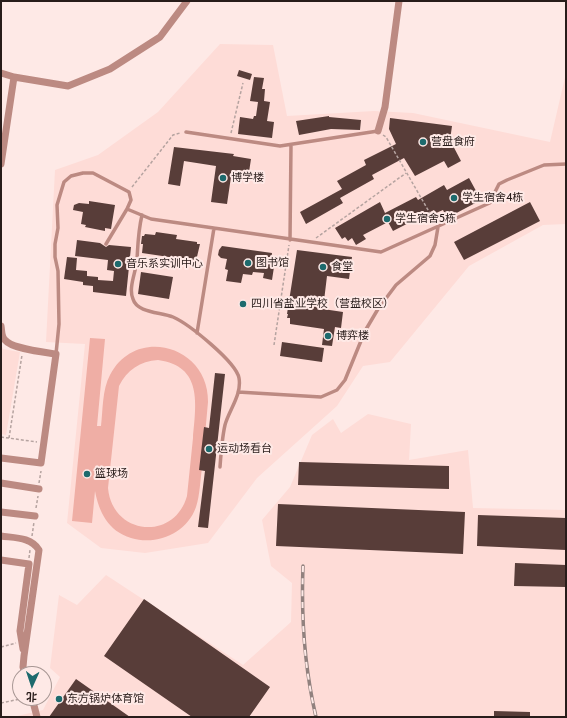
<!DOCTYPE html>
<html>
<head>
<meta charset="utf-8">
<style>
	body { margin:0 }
	#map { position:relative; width:567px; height:718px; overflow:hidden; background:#fee9e6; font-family:Cabin,"Noto Sans SC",sans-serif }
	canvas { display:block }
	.frame { position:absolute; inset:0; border:2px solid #281c1a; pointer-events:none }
	.north { position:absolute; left:12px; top:666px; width:40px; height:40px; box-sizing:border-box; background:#fee9e6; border:1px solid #a89794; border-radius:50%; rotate:183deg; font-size:11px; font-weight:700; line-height:16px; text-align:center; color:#281c1a }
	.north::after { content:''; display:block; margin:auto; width:14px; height:18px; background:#1d6a6d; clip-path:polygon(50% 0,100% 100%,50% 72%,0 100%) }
</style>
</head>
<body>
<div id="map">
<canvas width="567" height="718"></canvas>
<div class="frame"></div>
<div class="north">北</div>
</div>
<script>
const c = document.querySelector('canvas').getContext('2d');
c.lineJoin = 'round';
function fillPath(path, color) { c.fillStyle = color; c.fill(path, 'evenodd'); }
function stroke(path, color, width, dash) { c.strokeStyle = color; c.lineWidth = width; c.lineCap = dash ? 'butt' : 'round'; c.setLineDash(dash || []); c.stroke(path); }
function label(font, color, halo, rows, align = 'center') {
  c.font = font + ' Cabin,"Noto Sans SC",sans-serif'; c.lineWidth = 4; c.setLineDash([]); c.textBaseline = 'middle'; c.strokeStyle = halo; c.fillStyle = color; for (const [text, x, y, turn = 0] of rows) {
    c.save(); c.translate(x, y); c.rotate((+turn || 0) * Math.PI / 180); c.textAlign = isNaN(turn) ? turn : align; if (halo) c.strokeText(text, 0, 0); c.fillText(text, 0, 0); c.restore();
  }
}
const built = new Path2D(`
	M220,44l53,1 14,71 87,-5 39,2 137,29 16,-69v151l-23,1 -74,41 -79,96 -27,4 -26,40 -80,72 -49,65 -63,10 -44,-5 -34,-25 18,-179 -39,-2 9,-172 43,-15 60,-43z
	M1,344l2,5 17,3 -14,83 -5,-1z
	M368,414l43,10 -2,36 59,-10 5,58 93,2v207h-553l30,-7 17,-33 -10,-9 9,-73 18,10 29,-30 137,90 48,-43 1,-39 -21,-17 -9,-46 28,-33 22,-52 21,-16 8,14z`);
const green = new Path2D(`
	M90,338l15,1 -8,87h4c2,-16 1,-36 9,-51 26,-50 99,-29 98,27 -2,22 -4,44 -6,66 -2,13 -2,27 -6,39 -9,26 -39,39 -65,31 -23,-7 -32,-26 -36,-47l-3,32 -20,-2zM158,360c45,6 38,44 35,78 -2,19 -4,39 -6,58 -13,46 -75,39 -79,-8l11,-102c8,-16 21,-25 39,-26z`);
const building = new Path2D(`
	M239,70l13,4 -2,6 -13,-4z
	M254,77l10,1 -2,11h3l-1,12 6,1 -3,19 7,1 -2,16 -34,-4 2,-17 13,2 1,-3h2l2,-14 -8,-1z
	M329,116v1l32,3 -1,10 -29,-1 -32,6 -3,-14z
	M390,118l62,8 -2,14 11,21 -13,7 -4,-7 -29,15 -11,-18 -32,17 2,4 -34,19 3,5 -37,21 -6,-12 42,-23 -5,-8 29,-16 -2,-5 32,-16 -7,-15z
	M174,147l60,7 -1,2 18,3 -2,13 -17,-2 -5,34 -16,-2 5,-36 -32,-5 -4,25 -12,-2z
	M469,178l12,22 -34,18 -4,-8 -7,3 -2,-3 -41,21 -5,-9 -25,13 3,4 -10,6 -4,-7 -4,3 -3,-4 -3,2 -7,-11 45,-26 5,11 31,-16 2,3 26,-15 3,5z
	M89,201l26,4 -4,24 -6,-1v3l-20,-4 1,-2 -5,-1 2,-12 -10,-2 1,-5 5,-2 10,1z
	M530,202l10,19 -76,39 -10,-18z
	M156,232l21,3 -1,4 21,3v2h3l-4,17 -54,-8 1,-9h-2l1,-8h2l1,-2 10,1z
	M77,240l23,3 6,4 3,-2 22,2 -5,49 -33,-4v-6l-10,-1v-3l-19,-3 3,-22 10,1 -1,12 11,1v5l11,1v3l15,1 1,-10 -7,-1 1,-10 -33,-4z
	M222,246l50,7 -2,14h4l-2,13 -9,-2 1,-5 -11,-1 -1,3 -9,-1 -2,9 -15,-2 2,-11 -3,-1 2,-10 -6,-1 -3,-3 1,-5z
	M297,250l55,7 -3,22 -22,-3 -4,33 20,3 -2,16 -6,-1 -3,19 -10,-1 2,-16 -34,-5v-6h-3l1,-4h-1z
	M141,272l32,5 -4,22 -31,-5z
	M282,342l42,6 -2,14 -42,-6z
	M215,373l10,1 -17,154 -10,-1 7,-56 -6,-1 5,-43 5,1z
	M299,462l150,4v23l-151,-4z
	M278,504l187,8 -2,42 -187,-8z
	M478,515l88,3v32l-89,-4z
	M515,563l51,2v22l-52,-1z
	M144,599l126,88 -21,30h-57l-88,-61z
	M76,679l54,38h-81z
	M494,711l36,1v5h-36z`);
const path = new Path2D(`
	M231,133l12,-50
	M383,135l3,2 49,85
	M132,187l41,-52 7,-2
	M316,238l90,-65
	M274,345l15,-100
	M1,437l36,5
	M9,438l13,-83
	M39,483l2,-12
	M36,508l2,-12
	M32,536l2,-14
	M29,558l1,-8
	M1,647l15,-4
	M1,703l24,-5`);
const service = new Path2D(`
	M186,132l94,14 98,-15
	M142,215c-4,17 -4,28 -5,45 -1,12 -9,28 -4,39 4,14 28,13 40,18 16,7 63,45 66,61 3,17 -10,32 -14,47 -3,13 -4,28 -5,42
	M290,240l1,-95
	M106,244l21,-35
	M197,333l17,-105
	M56,354l3,-30 -1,-53 -3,-14v-13l3,-16 -1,-23 7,-23 7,-6 12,-3h10l36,19 2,8 -4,9 24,10 230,33 113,-51 1,-9 4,-8 8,-4 37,-15 22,-1
	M238,392l83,5 16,-7 8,-10 20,-49 13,-22 18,-24 34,-29 5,-11 3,-18`);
const minor = new Path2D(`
	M1,73l13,4
	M378,131l7,-24 14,-106
	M1,164l13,-87 54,9 42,-17 50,-32 27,-36
	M1,326c1,5 0,10 4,14 7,9 39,12 51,14l-15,109 -40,-5
	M1,483l38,6
	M1,512l34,4
	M1,536c14,2 30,1 38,14l-15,106 -1,11 2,7
	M1,560l28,4 -9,67 3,18
	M32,698l5,19`);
const rail = new Path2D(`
	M303,566c-2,53 1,100 13,151`);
const markers = [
	[423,142,4,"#1d6a6d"],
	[223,178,4,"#1d6a6d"],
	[454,198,4,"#1d6a6d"],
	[387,219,4,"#1d6a6d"],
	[248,263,4,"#1d6a6d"],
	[118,264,4,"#1d6a6d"],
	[323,267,4,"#1d6a6d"],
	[243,304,4,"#1d6a6d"],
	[328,336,4,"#1d6a6d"],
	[209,449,4,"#1d6a6d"],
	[87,474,4,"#1d6a6d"],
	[59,699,4,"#1d6a6d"]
];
const poiNames = [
	["营盘食府",431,142],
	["博学楼",231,178],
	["学生宿舍4栋",462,198],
	["学生宿舍5栋",395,219],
	["图书馆",256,263],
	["音乐系实训中心",126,264],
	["食堂",331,267],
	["四川省盐业学校（营盘校区）",251,304],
	["博弈楼",336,336],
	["运动场看台",217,449],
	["篮球场",95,474],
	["东方锅炉体育馆",67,699]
];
fillPath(built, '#fedcd7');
fillPath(green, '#efaea5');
fillPath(building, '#583d39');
stroke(path, '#b5a3a0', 1.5, [3, 2]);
stroke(service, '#bc8a82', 3.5);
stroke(minor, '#bc8a82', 7);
stroke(rail, '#91817e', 3.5);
stroke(rail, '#fee9e6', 2, [6]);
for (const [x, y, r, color] of markers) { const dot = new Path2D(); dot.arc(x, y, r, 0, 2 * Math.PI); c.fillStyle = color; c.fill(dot); stroke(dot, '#fee9e6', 1.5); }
label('11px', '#281c1a', '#fee9e6', poiNames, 'left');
</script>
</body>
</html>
